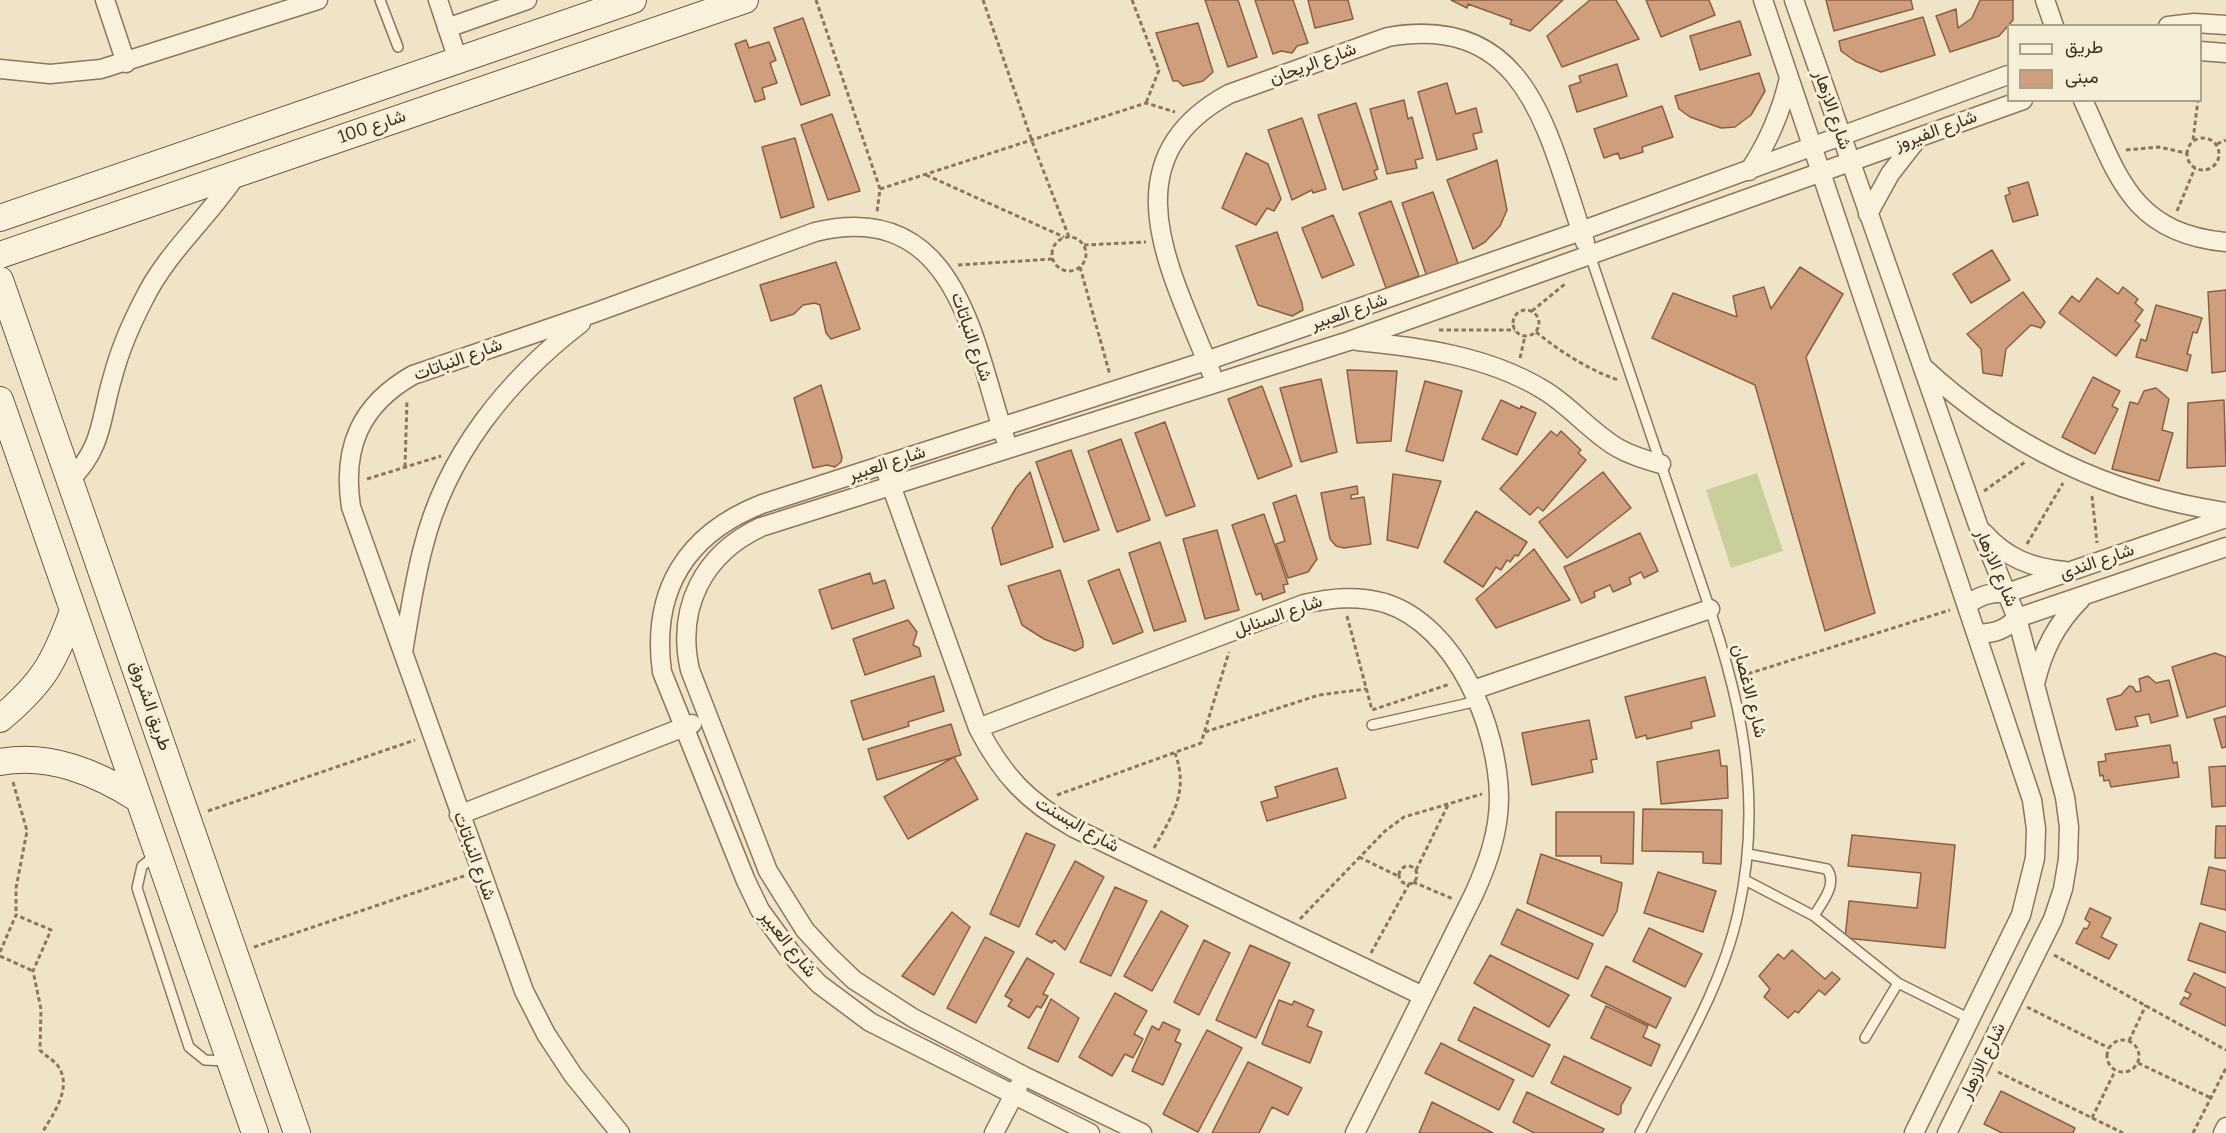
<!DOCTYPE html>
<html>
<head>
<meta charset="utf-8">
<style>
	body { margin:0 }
	#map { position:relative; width:2226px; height:1133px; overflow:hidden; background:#f0e4c8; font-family:Bitter,Vazirmatn,serif }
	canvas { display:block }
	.legend { position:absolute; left:2007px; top:24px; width:195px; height:78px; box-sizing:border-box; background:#f7eed8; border:2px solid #ada18e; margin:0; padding:8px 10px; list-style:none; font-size:18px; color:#3d2e20 }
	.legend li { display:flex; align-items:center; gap:12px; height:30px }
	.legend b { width:30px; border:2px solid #ada18e }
</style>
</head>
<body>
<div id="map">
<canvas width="2226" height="1133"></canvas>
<ul class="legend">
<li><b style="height:8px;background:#faf1dc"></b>طريق</li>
<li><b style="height:16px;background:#cf9f7d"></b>مبنى</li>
</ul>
</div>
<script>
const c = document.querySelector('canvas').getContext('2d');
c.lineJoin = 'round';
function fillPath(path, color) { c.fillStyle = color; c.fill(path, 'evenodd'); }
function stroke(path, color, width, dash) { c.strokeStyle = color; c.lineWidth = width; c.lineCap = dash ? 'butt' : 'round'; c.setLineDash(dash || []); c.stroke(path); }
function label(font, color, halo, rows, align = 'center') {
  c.font = font + ' Bitter,Vazirmatn,serif'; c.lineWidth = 6; c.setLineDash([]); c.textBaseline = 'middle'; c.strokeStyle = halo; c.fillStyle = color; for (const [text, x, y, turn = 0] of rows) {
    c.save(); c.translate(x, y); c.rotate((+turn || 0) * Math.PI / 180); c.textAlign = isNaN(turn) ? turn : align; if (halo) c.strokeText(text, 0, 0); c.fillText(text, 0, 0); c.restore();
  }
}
const green = new Path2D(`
	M1757,473l26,78 -52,17 -25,-78z`);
const building = new Path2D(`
	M1205,0h33l19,57 -29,10z
	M1255,0h38l15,43 -11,3 -5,7 -11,-2 -8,3z
	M1308,0h40l5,19 -38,9z
	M1451,0h112l-33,31 -20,-7 2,-4 -44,-16 -1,4z
	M1590,0h26l23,39 -77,28 -15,-31z
	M1646,0h63l6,15 -54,22z
	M1826,0h85l2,9 -79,22z
	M1980,0h33v20l-14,16 -49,16 -14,-36 20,-7 2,19 14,-10z
	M1923,17l12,38 -54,17 -26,-11 -14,-10 -2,-10z
	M803,18l27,77 -29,10 -27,-77z
	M1740,21l11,34 -51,15 -10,-34z
	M1198,23l15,49 -10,9 -20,5 -5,-5h-5l-17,-48z
	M746,40l3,8 20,-6 7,18 -6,3 7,20 -15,5 3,11 -10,3 -20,-58z
	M1617,64l10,32 -50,16 -8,-26 12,-4 -2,-6z
	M1759,73l6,18 -14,24 -16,12 -14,1 -31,-11 -11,-8 -4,-13z
	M1447,83l9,31 20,-6 6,24 -9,2 4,15 -40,11 -19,-68z
	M1404,100l4,19 4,-2 11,41 -8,2 2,8 -30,6 -17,-65z
	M1356,103l22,66 -4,2 3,8 -34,11 -25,-75z
	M1662,106l11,31 -31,10 1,5 -23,7 -2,-6 -14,5 -10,-29z
	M832,114l28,77 -32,9 -27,-75z
	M1302,118l24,71 -13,4 -1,-3 -20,10 -24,-70z
	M795,138l19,69 -33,11 -19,-71z
	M1246,153l22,11 13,35 -7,12 -7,-3 -11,17 -34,-17z
	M1497,160l10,50 -7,16 -15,16 -12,7 -26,-69z
	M2028,182l10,33 -25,7 -8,-26 5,-2 -2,-6z
	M1433,192l26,74 -32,11 -25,-74z
	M1391,201l28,75 -33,12 -27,-75z
	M1333,215l21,50 -32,13 -20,-50z
	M1277,232l25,71 1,7 -11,6 -34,-11 -22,-59z
	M1992,250l18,30 -39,23 -18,-29z
	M836,262l24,67 -29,10 -5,-6 -6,-28 -5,-2 -12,2 -9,9 -23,7 -11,-36z
	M1800,267l43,27 -37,63 69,256 -50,18 -70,-246 -103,-47 21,-45 64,24 -4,-21 31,-9 7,22z
	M2097,278l21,16 5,-7 15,12 -3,4 8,7 -8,11 5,4 -24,31 -57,-43 13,-17 7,6z
	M2226,290v81l-14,2 -4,-81z
	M2023,292l22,30 -4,6 -10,-3 -25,24 -4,27 -19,-3 -2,-24 -14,-15z
	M2156,305l46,13 -5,15 -4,-1 -6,22 4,1 -4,16 -51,-14 5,-18 5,2z
	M1347,370l50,1 -6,70 -34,2z
	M2093,377l27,14 -8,15 6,3 -23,45 -33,-17z
	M1321,379l16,73 -36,10 -21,-74z
	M1425,381l37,10 -19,70 -37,-10z
	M821,385l21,72 -1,5 -6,5 -8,-2 -14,3 -19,-70z
	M1262,386l30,80 -34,13 -30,-80z
	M2156,388l13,11 -7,31 11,3 -14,48 -47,-12 18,-67 8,2 6,-13z
	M1501,400l19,9 1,-3 15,7 -19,42 -35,-16z
	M2224,400l2,66 -39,2 1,-65z
	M1165,422l30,84 -29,10 -31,-83z
	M1551,431l6,5 4,-5 20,19 -3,3 8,7 -43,51 -5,-4 -8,8 -30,-26z
	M1121,439l29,81 -33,12 -29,-81z
	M1071,450l28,80 -35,12 -28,-80z
	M1030,472l23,75 -52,18 -9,-37 24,-40z
	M1603,472l28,36 -64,50 -28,-36z
	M1393,474l48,7 -23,67 -31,-8z
	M1357,486l1,8 -7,1v4l13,-2 7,47 -27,4 -8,-2 -6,-7 -9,-46z
	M1296,495l21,64 -9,13 -20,6 -12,-34 9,-3 -12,-38z
	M1476,511l51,31 -9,14 -3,-1 -5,7 -3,-2 -6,10 -5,-3 -13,20 -39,-25z
	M1264,514l24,70 -5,1 2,7 -22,8 -2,-7 -5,2 -24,-70z
	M1217,530l22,80 -34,9 -22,-80z
	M1640,533l18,38 -14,7 -3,-6 -12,6 2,6 -18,8 -3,-7 -16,7 1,5 -14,6 -17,-36z
	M1160,542l26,79 -32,10 -25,-78z
	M1534,549l36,51 -74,28 -20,-29z
	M1119,569l24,63 -30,12 -25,-63z
	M1060,570l23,71v6l-8,4 -31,-12 -22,-14 -14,-39z
	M870,573l3,11 12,-4 9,28 -62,21 -13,-39z
	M908,620l9,12 -4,13 6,3 2,8 -56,19 -12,-36z
	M2215,653l11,4v49l-39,12 -15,-51z
	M934,676l10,35 -36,11 1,4 -46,14 -12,-39z
	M2148,676l8,7 13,-3 9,36 -27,7 -2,-9 -14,3 3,9 -22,4 -9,-31 14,-4 8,-9 4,1 3,5 5,-1 -2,-12z
	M1705,677l10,39 -24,6 1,6 -45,11 -1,-4 -10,3 -11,-41z
	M2226,716v31l-4,1 -8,-29z
	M1589,720l8,39 -6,1 2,12 -61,13 -10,-52z
	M951,724l10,31 -84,25 -9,-31z
	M2170,745l3,18 4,-1 2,15 -68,10 -2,-7 -5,1 -1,-6 -3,1 -2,-14 8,-1 -1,-7z
	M1719,750l2,16h6l1,32 -67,6 -4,-42z
	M954,757l24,42 -70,40 -24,-42z
	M2226,766v40l-14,1 -3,-40z
	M1337,768l9,30 -79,23 -6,-19 17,-5 -3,-10z
	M1643,809l79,1 -1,54 -18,-1v-11l-61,-1z
	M1556,812h78l-1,52 -32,-1v-7h-45z
	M2216,826h10v32h-11z
	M1026,833l29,12 -36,82 -29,-13z
	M1852,835l103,10 -10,103 -100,-10 4,-37 68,7 4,-35 -73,-7z
	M1541,854l81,29 -5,28 -14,25 -76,-33z
	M1075,861l29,16 -39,73 -11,-10 -2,3 -16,-9z
	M2209,867l17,4v39l-25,-6z
	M1658,872l58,19 -13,41 -59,-19z
	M1115,887l32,14 -36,75 -31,-14z
	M2090,908l21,10 -10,19 16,8 -8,14 -33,-16 8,-15 3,1 3,-6 -5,-4z
	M1517,909l76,35 -15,35 -77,-35z
	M1161,911l27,15 -36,65 -28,-15z
	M952,912l18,15 -36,68 -32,-19z
	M2200,923l26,9v41l-38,-13z
	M1649,928l53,26 -17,33 -52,-26z
	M985,937l29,15 -38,71 -29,-15z
	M1204,940l26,13 -31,62 -25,-13z
	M1250,945l40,18 -34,75 -40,-18z
	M1792,950l33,29 7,-7 8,7 -15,16 -6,-5 -21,23 -3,-2 -7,7 -24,-21 6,-8 -11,-13 19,-22 6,5z
	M1490,955l79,40 -20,32 -75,-44z
	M1027,958l27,16 -11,20 5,2 -7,12 -4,-2 -8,12 -21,-12 4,-6 -7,-4z
	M1606,966l65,32 -15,30 -65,-32z
	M2194,973l32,15v38l-46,-22 4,-7 4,2 3,-5 -6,-3z
	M1115,993l32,18 -13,23 9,5 -10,19 -8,-4 -13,22 -33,-19z
	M1051,999l28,19 -21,44 -30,-14z
	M1279,1000l13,5 2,-4 20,9 -7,16 15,6 -12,31 -48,-19z
	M1606,1006l42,20 -5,11 17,8 -9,21 -60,-28z
	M1474,1007l76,38 -17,32 -75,-37z
	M1163,1022l17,8 -5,11 6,3 -18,41 -31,-14 20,-45 7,4z
	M1207,1030l35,18 -44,84 -35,-18z
	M1441,1043l73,37 -15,30 -74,-37z
	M1564,1056l67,32 -10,18v7l-3,2 -67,-32z
	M1248,1062l54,26 -14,27 -16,-8 -13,26h-47z
	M2001,1091l74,37 -2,5h-71l-18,-9z
	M1527,1092l77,37 -2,4h-68l-21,-11z
	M1432,1102l61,31h-74z`);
const path = new Path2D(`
	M816,0l64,189 -3,23
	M983,0l49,141 37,96
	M1132,0l27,70 -13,33
	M2187 154a16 16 0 1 1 32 0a16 16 0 1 1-32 0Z
	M2193,140l5,-40
	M2217,144l9,-4
	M2126,150l33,-3 27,6
	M926,175l138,62
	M880,189l266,-86 29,9
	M2177,211l18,-43
	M1052 254a17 17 0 1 1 34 0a17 17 0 1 1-34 0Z
	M1084,245l62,-3
	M958,265l94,-6
	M1080,267l30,108
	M1513 323a13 13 0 1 1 26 0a13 13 0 1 1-26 0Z
	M1532,311l33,-27
	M1439,330h76
	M1536,332c25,20 51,37 82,48
	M1520,358l5,-22
	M405,467l2,-67
	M367,479l74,-23
	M1984,491l41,-29
	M2092,496l5,47
	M2027,544l36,-61
	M1347,616l25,94 78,-26
	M1741,676l209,-66
	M1205,732l114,-37 47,-6
	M13,782l14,49 -11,57v27
	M1057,795l144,-52 28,-91
	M208,811l207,-71
	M1154,848c19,-34 35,-56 21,-95
	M1359,857l41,20
	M1399 875a9 9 0 1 1 18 0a9 9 0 1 1-18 0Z
	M1416,870l32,-65
	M1413,882l40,17
	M1300,919l85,-88 19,-14 78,-23
	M254,947l210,-71
	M0,952l16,-37 35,15 -18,41 8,38 -1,41c5,6 14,10 18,16 15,22 -5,48 -16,67
	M1371,953l38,-69
	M2054,955l172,95
	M0,956l33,15
	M2027,1007l82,41
	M2107 1056a16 16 0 1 1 32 0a16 16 0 1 1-32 0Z
	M2129,1041l17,-36
	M2138,1063l73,35
	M1998,1072l125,61
	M2092,1118l23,-47
	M2193,1133l33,-65`);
const lane = new Path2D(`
	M380,0l18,47
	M1590,255c29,84 57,168 85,251 47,141 97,256 63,407 -17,78 -63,149 -98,220
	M1372,725l106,-24
	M1748,854l79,15c11,15 -5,33 -13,47
	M156,855l-14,11 -5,22 52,159 16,13 21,1
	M1745,880l69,36 84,67 72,36
	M1865,1038l33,-55`);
const street = new Path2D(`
	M105,0l21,63
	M438,0l20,60
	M1763,0l269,800 4,29 -1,29 -14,57 -107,218
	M1794,0l184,525 39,93 48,179 4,30 -1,32 -5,30 -10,30 -106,214
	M2045,0l9,26
	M2168,26l26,-3 32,2
	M447,28l80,-28
	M2200,51l26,2
	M0,69l50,5 51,-5 217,-69
	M2083,100c35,76 48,133 143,142
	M1749,171c20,-30 32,-58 40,-93
	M1868,214l22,-40 28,-36
	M1357,341c63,6 130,15 185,48 28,16 48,43 76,59 14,8 28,12 43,16
	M1922,366c86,80 187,129 304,146
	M1211,372c-38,-98 -106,-211 18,-278l159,-57c143,-25 160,101 197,205
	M887,474l91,254c25,48 49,73 96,100l349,168
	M70,480c34,-34 30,-62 43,-104 7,-27 18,-52 31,-77 23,-47 65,-82 93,-125
	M1984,533c22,25 48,35 81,38
	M1968,604c13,-9 23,-12 39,-11l219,-75
	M1978,634c17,-1 27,-4 39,-16l209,-71
	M403,652c6,-35 11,-70 20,-104 23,-93 84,-168 158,-225
	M2035,684c8,-34 21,-60 46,-85
	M1473,690l237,-81
	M978,728l326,-124c27,-6 53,-9 81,-1 72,23 113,124 114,194 0,35 -11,66 -25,97l-119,239
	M459,815l233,-91
	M620,1133l-47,-58 -27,-41 -22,-43 -173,-484c-9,-59 9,-102 62,-132l181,-62 221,-81c141,-34 158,108 190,206
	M994,1133l24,-46
	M1090,1133l-220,-111 -51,-38 -22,-23 -37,-51 -14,-29 -84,-209c-11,-81 24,-138 100,-168l444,-143 375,-130 427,-156
	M1142,1133l-118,-57 -111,-58 -59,-38 -25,-24 -24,-26 -37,-59 -78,-201c-14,-62 13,-116 71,-143l588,-186 674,-241
	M2223,1133l3,-6`);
const secondary = new Path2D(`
	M0,218l633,-218
	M0,255l745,-255
	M0,280l297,853
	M0,400l255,733
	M0,719c43,-36 54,-56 73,-108
	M0,762c50,-9 97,11 138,37`);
const streetNames = [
	["شارع الريحان",1313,64,-20],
	["شارع الازهار",1832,110,71],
	["شارع 100",372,127,-19],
	["شارع الفيروز",1936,131,-20],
	["شارع العبير",1349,312,-19],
	["شارع النباتات",971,337,71],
	["شارع النباتات",458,360,-20],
	["شارع العبير",887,464,-18],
	["شارع الندى",2097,562,-19],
	["شارع الازهار",1996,568,67],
	["شارع السنابل",1278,616,-19],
	["شارع الاغصان",1749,691,76],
	["طريق الشروق",150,706,71],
	["شارع البسنت",1077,825,30],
	["شارع النباتات",474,856,70],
	["شارع العبير",788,944,52],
	["شارع الازهار",1983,1061,-64]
];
fillPath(green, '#c9cf9b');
fillPath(building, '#cf9f7d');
stroke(building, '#8d5f41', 1.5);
stroke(lane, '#8d765c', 12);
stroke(street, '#8d765c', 21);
stroke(secondary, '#6f573f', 28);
stroke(path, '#8d765c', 3, [4.5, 3]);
stroke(lane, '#faf1dc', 9);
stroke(street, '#faf1dc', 18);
stroke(secondary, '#faf1dc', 26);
label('18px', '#3d2e20', '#f7eed8', streetNames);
</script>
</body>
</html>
